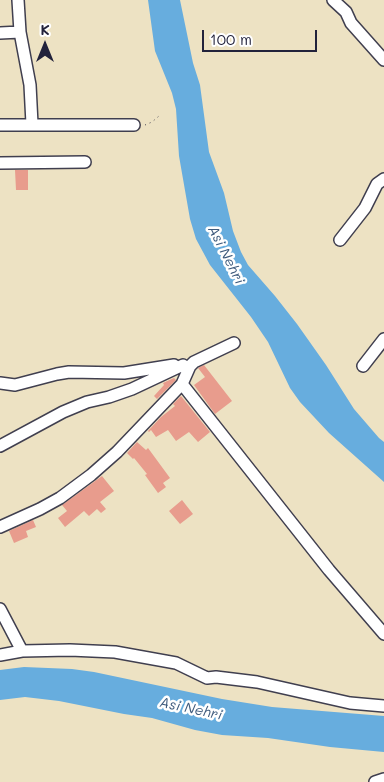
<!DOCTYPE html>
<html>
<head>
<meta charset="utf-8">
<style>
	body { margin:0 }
	#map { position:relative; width:384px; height:782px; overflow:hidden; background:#ede2c3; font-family:Mali,sans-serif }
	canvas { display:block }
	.north { position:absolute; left:20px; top:20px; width:50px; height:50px; -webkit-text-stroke:4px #fff; paint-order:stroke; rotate:0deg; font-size:14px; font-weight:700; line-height:20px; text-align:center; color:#22223b }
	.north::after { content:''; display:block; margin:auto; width:18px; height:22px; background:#22223b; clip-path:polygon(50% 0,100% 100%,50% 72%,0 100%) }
	.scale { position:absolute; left:202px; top:30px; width:115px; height:22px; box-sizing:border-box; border:2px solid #22223b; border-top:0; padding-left:6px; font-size:15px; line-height:18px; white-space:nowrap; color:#22223b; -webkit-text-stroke:4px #fff; paint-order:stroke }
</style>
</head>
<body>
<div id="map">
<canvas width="384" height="782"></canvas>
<div class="north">K</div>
<div class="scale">100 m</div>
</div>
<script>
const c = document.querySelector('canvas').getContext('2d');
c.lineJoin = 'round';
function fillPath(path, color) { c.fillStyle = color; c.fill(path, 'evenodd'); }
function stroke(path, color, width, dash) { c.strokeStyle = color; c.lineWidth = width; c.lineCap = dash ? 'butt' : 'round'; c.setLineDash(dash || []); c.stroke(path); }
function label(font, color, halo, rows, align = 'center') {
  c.font = font + ' Mali,sans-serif'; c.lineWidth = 5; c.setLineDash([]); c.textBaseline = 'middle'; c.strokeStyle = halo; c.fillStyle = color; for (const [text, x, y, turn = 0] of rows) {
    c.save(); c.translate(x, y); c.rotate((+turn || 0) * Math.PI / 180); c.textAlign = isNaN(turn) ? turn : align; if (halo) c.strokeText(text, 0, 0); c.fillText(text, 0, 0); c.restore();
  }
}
const water = new Path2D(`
	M148,0h32l13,63 7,22 9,67 15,41 9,38 8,21 7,13 27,31 22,28 29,41 28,44 25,29 5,4v40l-55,-49 -29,-31 -10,-14 -22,-46 -17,-25 -41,-52 -14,-26 -6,-20 -11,-63 -3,-47 -4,-16 -17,-42z
	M24,667l48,2 22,3 128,27 50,8 112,9v36l-54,-5 -62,-9 -46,-3 -27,-5 -43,-12 -28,-4 -65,-13 -34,-4 -25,3v-30z`);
const building = new Path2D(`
	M15,170h13v20h-12z
	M204,365l28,36 -17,13 -21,-29 11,-8 -7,-9z
	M174,378l2,2 -19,19 -3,-3 10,-11 -1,-2z
	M181,396l29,36 -12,10 -9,-10 -13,9 -8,-11 -12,7 -5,-7 -2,2 -1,-1 13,-14 14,-11 -2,-2z
	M137,442l9,8 2,-2 22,30 -7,5 3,4 -8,6 -13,-18 2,-1 -13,-16 -1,1 -6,-6z
	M102,476l12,15 -14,11 6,7 -5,4 -4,-4 -8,7 -5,-5 -19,16 -7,-9 9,-7 -5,-6z
	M182,500l11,14 -13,10 -11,-13z
	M33,520l3,7 -10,4 2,6 -14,6 -5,-12z`);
const path = new Path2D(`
	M145,125l7,-3 7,-6`);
const minor = new Path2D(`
	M18,0l2,32
	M333,0l13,12 5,11 33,37
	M0,33l20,-1 10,53 2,39
	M0,125h134
	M0,163l85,-1
	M340,240l25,-32 12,-24 7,-5
	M363,366l21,-27
	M0,383l15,2 42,-11 12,-2 55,1 50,-8
	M182,384l147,186 55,64
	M0,446l63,-34 24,-10 22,-5 23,-8 51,-24
	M0,527l40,-18 20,-11 31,-23 26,-23 65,-68 8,-18 4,-4 40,-19
	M0,609l22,42 48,-1 45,2 61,11 31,15 9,-1 41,5 93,21 34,3
	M0,655l22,-4
	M375,782l9,-3`);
const waterNames = [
	["Asi Nehri",226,255,63],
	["Asi Nehri",191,709,12]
];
fillPath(water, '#67adde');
fillPath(building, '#e89c8d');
stroke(minor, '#403f4f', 14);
stroke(path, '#403f4f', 1, [1, 4]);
stroke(minor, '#fff', 11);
label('italic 14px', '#3e5a7c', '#fff', waterNames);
</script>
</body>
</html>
